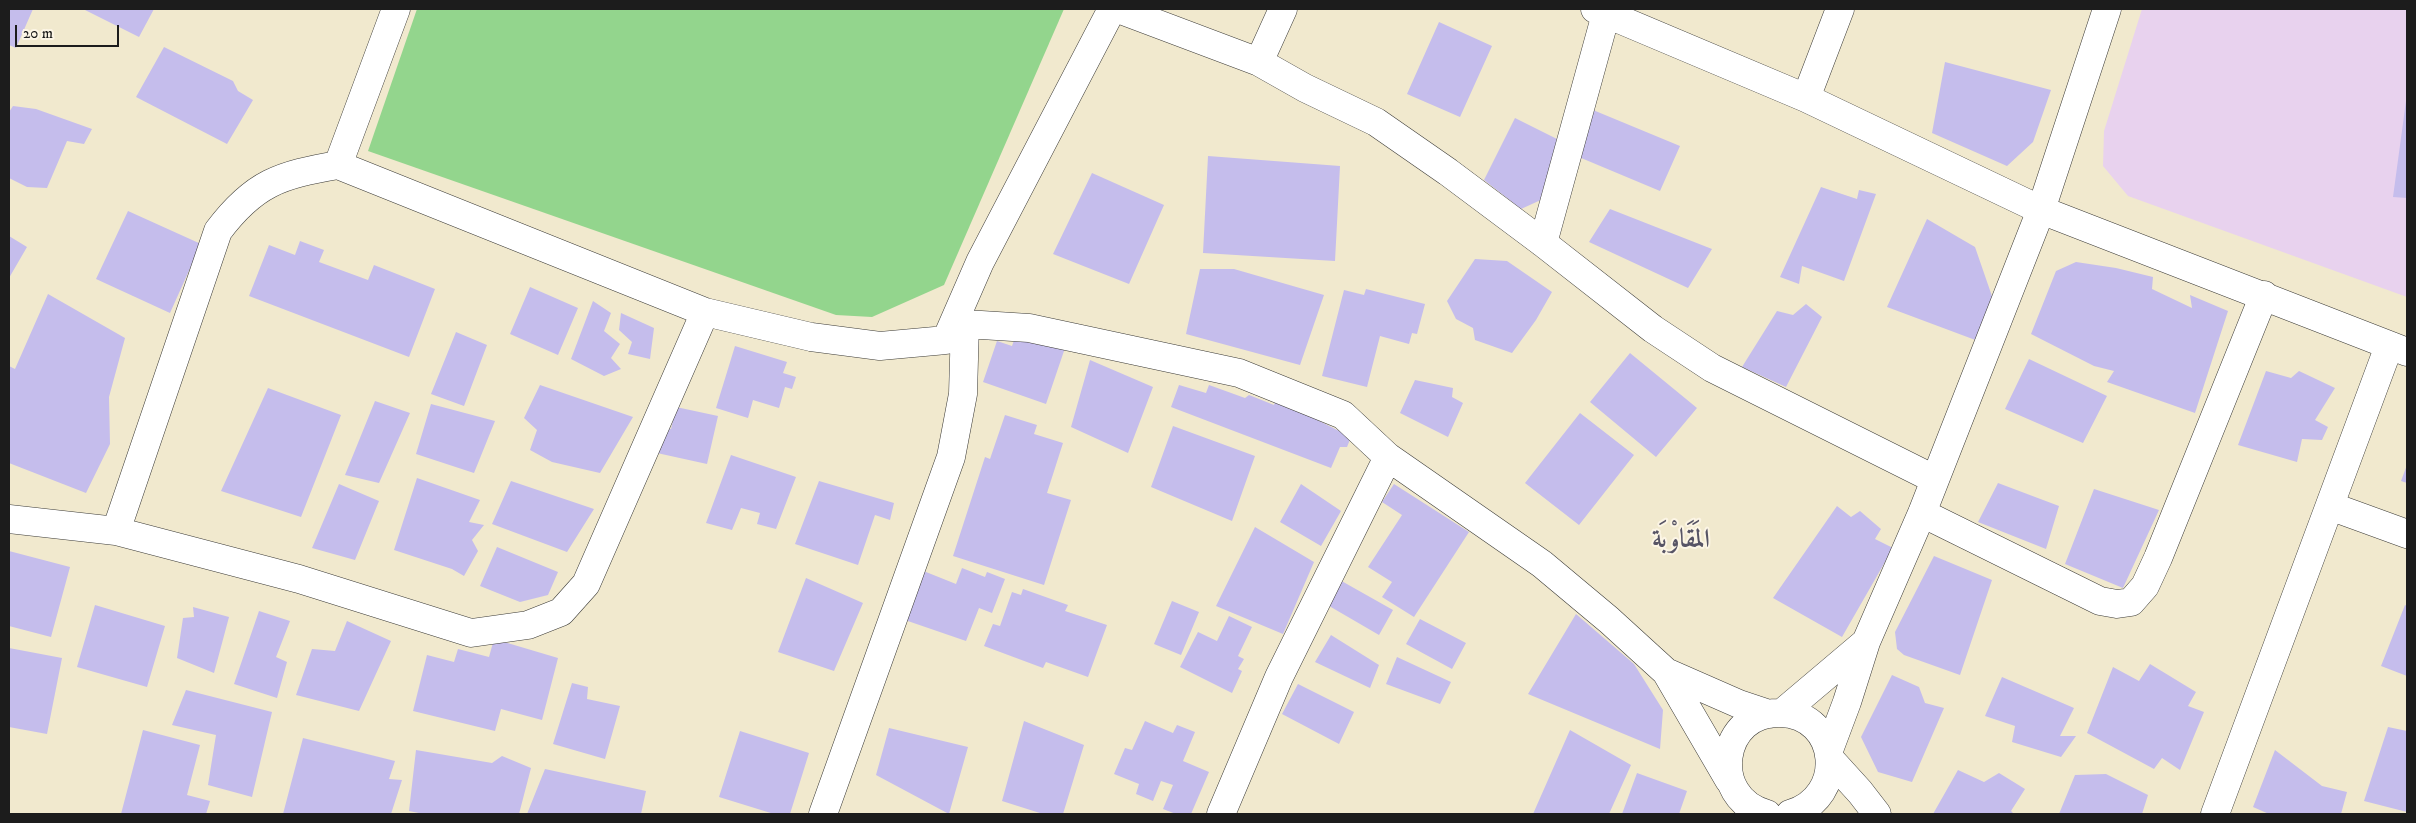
<!DOCTYPE html>
<html>
<head>
<meta charset="utf-8">
<style>
	body { margin:0 }
	#map { position:relative; width:2416px; height:823px; overflow:hidden; background:#f1e9ce; font-family:"IM FELL DW Pica",serif }
	canvas { display:block }
	.frame { position:absolute; inset:0; border:10px solid #1c1c1c; pointer-events:none }
	.scale { position:absolute; left:15px; top:25px; width:104px; height:22px; box-sizing:border-box; border:2px solid #1c1c1c; border-top:0; padding-left:6px; font-size:15px; line-height:18px; white-space:nowrap; color:#1c1c1c; -webkit-text-stroke:4px #fcf5e5; paint-order:stroke }
</style>
</head>
<body>
<div id="map">
<canvas width="2416" height="823"></canvas>
<div class="frame"></div>
<div class="scale">20 m</div>
</div>
<script>
const c = document.querySelector('canvas').getContext('2d');
c.lineJoin = 'round';
function fillPath(path, color) { c.fillStyle = color; c.fill(path, 'evenodd'); }
function stroke(path, color, width, dash) { c.strokeStyle = color; c.lineWidth = width; c.lineCap = dash ? 'butt' : 'round'; c.setLineDash(dash || []); c.stroke(path); }
function label(font, color, halo, rows, align = 'center') {
  c.font = font + ' "IM FELL DW Pica",Amiri,serif'; c.lineWidth = 4; c.setLineDash([]); c.textBaseline = 'middle'; c.strokeStyle = halo; c.fillStyle = color; for (const [text, x, y, turn = 0] of rows) {
    c.save(); c.translate(x, y); c.rotate((+turn || 0) * Math.PI / 180); c.textAlign = isNaN(turn) ? turn : align; if (halo) c.strokeText(text, 0, 0); c.fillText(text, 0, 0); c.restore();
  }
}
const built = new Path2D(`
	M2142,9h265v288l-279,-101 -25,-30 1,-35z`);
const green = new Path2D(`
	M417,9h647l-120,276 -72,32 -36,-2 -468,-164z`);
const building = new Path2D(`
	M9,9h24l-17,39 -7,-3z
	M83,9h71l-15,28z
	M1439,22l53,24 -32,71 -53,-23z
	M164,47l69,34 5,10 15,9 -26,44 -91,-47z
	M1945,62l106,28 -18,52 -26,24 -75,-33z
	M2406,101h1v97l-14,-1z
	M13,106l23,3 56,20 -8,15 -17,-3 -20,47 -20,-1 -18,-9v-66z
	M1593,110l87,36 -20,45 -86,-36z
	M1515,118l42,21 -14,60 -22,10 -37,-29z
	M1208,156l132,10 -5,95 -132,-8z
	M1092,173l72,32 -35,79 -76,-30z
	M1821,187l36,12 2,-9 17,4 -32,87 -42,-15 -3,18 -19,-7z
	M1610,209l102,40 -24,39 -99,-46z
	M128,211l73,33 -31,69 -74,-34z
	M1927,219l48,28 19,55 -16,39 -91,-34z
	M9,236l18,11 -18,31z
	M300,241l24,9 -5,12 49,18 6,-15 61,24 -26,68 -160,-61 20,-51 26,10z
	M1475,259l32,2 45,31 -16,28 -24,33 -37,-13 -2,-12 -17,-9 -9,-18z
	M2076,262l40,6 37,9 -1,12 40,19 -2,-13 38,16 -33,102 -88,-31 7,-11 -20,-5 -63,-32 25,-63z
	M1200,269h34l90,26 -24,70 -114,-31z
	M530,287l48,21 -20,47 -48,-21z
	M1366,289l59,15 -8,30 -5,-1 -3,11 -29,-8 -13,51 -45,-11 22,-86 20,5z
	M48,294l77,44 -16,59 1,47 -24,49 -77,-30v-97l6,3z
	M593,301l18,12 -7,18 16,13 -9,14 10,11 -17,7 -33,-17z
	M1806,304l16,13 -36,70 -44,-20 35,-56 16,4z
	M621,313l33,15 -4,31 -22,-5 4,-12 -13,-12z
	M1017,331l48,17 -19,56 -63,-22 14,-41 15,5z
	M456,332l31,13 -23,61 -33,-12z
	M735,346l52,16 -4,11 13,4 -4,12 -7,-2 -6,21 -26,-8 -5,18 -32,-10z
	M1630,353l67,55 -41,49 -66,-55z
	M2029,359l78,37 -24,47 -78,-34z
	M1090,360l63,27 -25,66 -57,-26z
	M2266,371l25,7 8,-7 36,17 -20,32 13,7 -6,13 -20,-1 -5,23 -59,-17z
	M1415,380l38,8 -1,9 11,6 -15,34 -48,-24z
	M540,385l93,32 -33,56 -48,-11 -22,-12 7,-20 -13,-12z
	M1179,385l27,8 3,-8 36,13 4,-3 25,10 2,-6 75,38 -4,10h-7l-9,21 -160,-61z
	M268,388l73,27 -40,102 -80,-26z
	M375,401l35,12 -31,70 -34,-8z
	M431,404l64,17 -21,52 -58,-19z
	M676,407l42,9 -11,48 -50,-11 6,-26 8,2z
	M1580,413l54,42 -55,70 -54,-42z
	M1005,415l32,10 -3,9 29,9 -16,50 24,7 -27,85 -91,-29 32,-99 5,2z
	M1173,426l82,30 -23,65 -81,-34z
	M731,455l65,22 -20,52 -19,-5 3,-11 -19,-5 -9,22 -26,-7z
	M2407,465v18l-6,-2z
	M417,478l63,22 -11,22 15,3 -12,15 6,11 -14,25 -12,-7 -58,-19z
	M511,481l83,28 -27,43 -75,-28z
	M819,481l75,22 -4,17 -15,-5 -17,50 -63,-21z
	M1998,483l61,23 -13,43 -68,-27z
	M339,484l40,17 -24,59 -43,-12z
	M1301,484l40,27 -20,35 -41,-24z
	M1394,484l75,48 -55,85 -32,-20 10,-15 -24,-15 34,-52 -20,-13z
	M2094,489l65,21 -36,78 -58,-24z
	M1837,506l14,11 9,-6 21,18 -6,10 18,9 -51,89 -69,-39z
	M1255,527l59,35 -31,72 -67,-28z
	M497,547l61,25 -10,23 -28,7 -40,-16z
	M9,551l61,16 -19,70 -42,-11z
	M1934,556l58,24 -32,95 -56,-20 -7,-6 -2,-17z
	M962,568l23,9 2,-5 18,7 -13,34 -13,-5 -13,33 -64,-22 19,-49 35,14z
	M806,578l57,25 -29,68 -56,-19z
	M1338,579l55,31 -14,25 -55,-32z
	M1023,589l45,16 -3,6 42,14 -19,52 -42,-15 -3,6 -59,-22 9,-22 7,2 12,-34 9,3z
	M1172,601l27,11 -18,43 -27,-11z
	M95,605l70,21 -18,61 -70,-20z
	M2405,605l2,1v70l-26,-10z
	M193,607l36,10 -15,56 -37,-15 6,-40 11,-1z
	M259,611l31,10 -14,36 11,5 -10,36 -43,-14z
	M1576,614l58,50 29,46 -3,39 -132,-55z
	M1229,616l23,11 -14,29 6,3 -6,10 4,2 -10,22 -52,-26 18,-35 19,9z
	M1420,619l46,24 -14,26 -46,-25z
	M347,621l44,20 -32,70 -63,-16 16,-46 23,2z
	M1331,635l48,30 -9,23 -55,-26z
	M494,639l64,19 -16,62 -41,-11 -6,22 -82,-20 14,-56 27,7 4,-13 31,8z
	M9,648l53,10 -15,76 -38,-7z
	M1397,657l54,25 -11,22 -54,-20z
	M2150,664l46,28 -8,14 16,6 -24,58 -18,-12 -8,11 -67,-36 26,-66 26,14z
	M1892,675l27,12 6,16 19,5 -32,74 -34,-10 -17,-35z
	M2002,677l72,31 -14,28h16l-15,21 -49,-15 3,-16 -30,-10z
	M572,683l16,4 -1,12 33,7 -15,53 -52,-15z
	M1298,684l56,28 -15,32 -57,-30z
	M186,690l86,22 -20,85 -44,-12 8,-50 -44,-10z
	M1024,721l60,24 -21,69h-20l-41,-13z
	M1145,721l28,12 4,-8 18,7 -12,29 26,11 -18,42h-15l-13,-5 10,-24 -12,-4 -8,20 -17,-7 3,-10 -25,-10 11,-26 7,2z
	M2388,727l19,4v81l-43,-11z
	M889,728l79,19 -19,67 -73,-39z
	M143,730l57,15 -13,50 23,6 -4,13h-85z
	M1570,730l61,35 -22,49h-76z
	M740,731l69,22 -19,61h-16l-55,-17z
	M303,738l92,23 -6,18 13,1 -11,34h-108z
	M416,750l76,13 10,-7 29,12 -12,46h-95l-15,-3z
	M2275,750l47,36 25,6 -6,22h-72l-16,-7z
	M545,769l101,22 -5,23h-114z
	M1958,770l26,12 15,-9 26,16 -14,22 3,3h-81z
	M1637,773l50,18 -8,23h-57z
	M2106,774l42,21 -6,19h-83l16,-39z`);
const minor = new Path2D(`
	M1118,9l141,53 46,26 71,34 72,50 95,71 110,86 59,39 222,111
	M1595,9l211,89 235,112 366,142
	M1259,62l24,-53
	M1806,98l34,-89
	M338,165l58,-156
	M1543,243l63,-229
	M946,340l34,-78 132,-253
	M2330,506l77,28
	M1922,513l178,88 17,3 14,-2 14,-16 13,-28 106,-263
	M9,519l107,12 183,48 172,54 57,-8 33,-13 25,-28 119,-272
	M116,531l102,-300c36,-48 62,-56 120,-66l367,147 106,25 69,9 66,-6 19,-16 64,4 210,45 104,42 45,42 154,107 67,56 57,52 73,32 30,10
	M1666,672l63,108
	M1782,713l84,-71
	M1829,750l18,-48 19,-60 56,-129 119,-303 66,-201
	M1830,759l30,33 17,22
	M823,814l128,-357 12,-63 2,-70
	M1221,814l58,-137 109,-220
	M1767,814c-60,-16 -47,-104 14,-101 59,2 67,84 9,101
	M2215,814l174,-468`);
const districtNames = [
	["المَقَاوْبَة",1681,542]
];
fillPath(built, '#e8d2ee');
fillPath(green, '#93d58d');
fillPath(building, '#c5bdec');
stroke(minor, '#3c3b37', 29);
stroke(minor, '#fff', 28);
label('bold 26px', '#575465', '#fcf5e5', districtNames);
</script>
</body>
</html>
